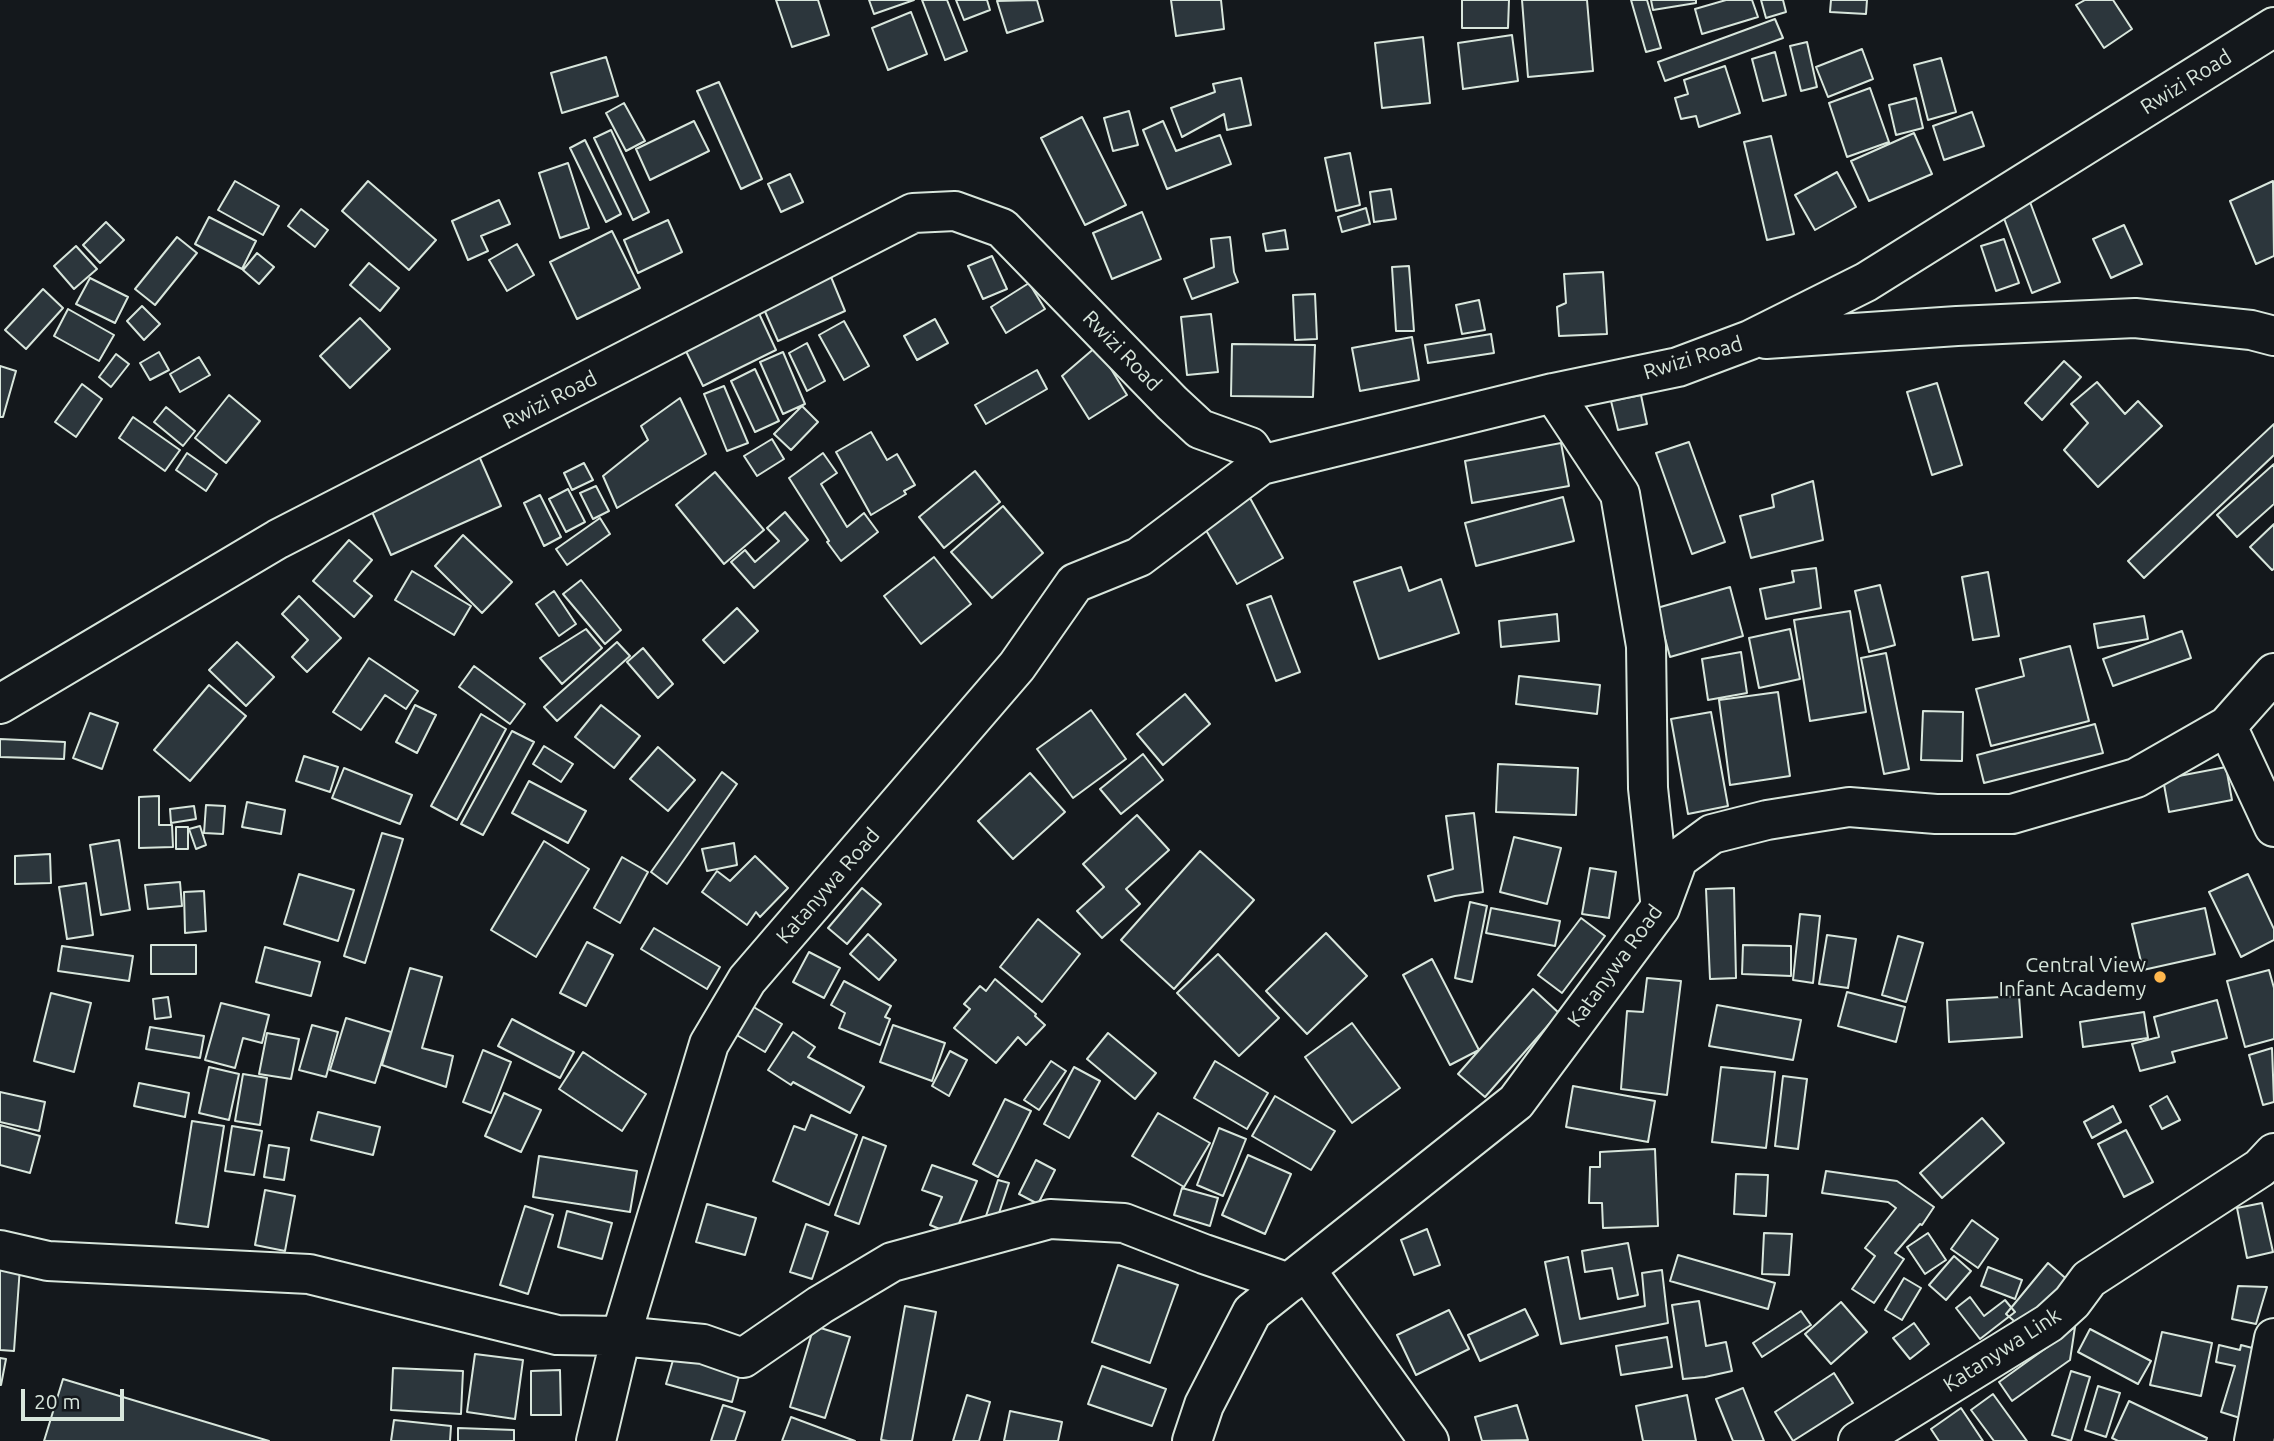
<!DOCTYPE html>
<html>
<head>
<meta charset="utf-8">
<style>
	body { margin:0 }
	#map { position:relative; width:2274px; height:1441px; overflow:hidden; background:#14181c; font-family:Ubuntu,sans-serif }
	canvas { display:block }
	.scale { position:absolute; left:21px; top:1389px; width:103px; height:32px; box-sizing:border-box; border:4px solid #d8e6dc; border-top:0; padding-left:9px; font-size:21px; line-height:24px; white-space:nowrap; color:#d8e6dc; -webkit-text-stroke:5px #14181c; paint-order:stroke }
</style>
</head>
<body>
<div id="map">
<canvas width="2274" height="1441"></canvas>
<div class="scale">20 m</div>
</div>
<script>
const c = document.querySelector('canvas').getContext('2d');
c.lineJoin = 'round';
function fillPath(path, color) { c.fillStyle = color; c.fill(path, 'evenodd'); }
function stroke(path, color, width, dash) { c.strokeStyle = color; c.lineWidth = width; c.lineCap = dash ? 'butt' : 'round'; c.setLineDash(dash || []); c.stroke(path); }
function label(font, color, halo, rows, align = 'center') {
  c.font = font + ' Ubuntu,sans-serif'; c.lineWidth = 5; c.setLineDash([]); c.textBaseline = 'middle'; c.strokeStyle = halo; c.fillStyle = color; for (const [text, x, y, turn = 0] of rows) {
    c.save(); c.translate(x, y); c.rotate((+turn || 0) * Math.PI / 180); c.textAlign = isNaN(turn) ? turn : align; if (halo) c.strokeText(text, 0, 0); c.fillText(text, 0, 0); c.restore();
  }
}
const building = new Path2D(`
	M776,0h42l11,35 -37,12z
	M869,0h45l-40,14z
	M922,0h25l20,51 -22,9z
	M956,0h31l3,10 -26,10z
	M1037,0l6,21 -36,12 -10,-32z
	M1171,0h50l3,29 -48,7z
	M1462,0h47l-1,28h-46z
	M1522,0h65l6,71 -65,6z
	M1631,0h16l14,48 -15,4z
	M1651,0h45v3l-43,7z
	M1726,0h26l6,17 -56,17 -7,-25z
	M1761,0h22l3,12 -20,6z
	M1831,0h36l-1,14 -36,-2z
	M2085,0h28l19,29 -28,19 -28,-43z
	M911,12l16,42 -39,16 -16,-42z
	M1775,19l8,19 -118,43 -7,-19z
	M1512,35l6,46 -55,8 -5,-46z
	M1423,37l7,66 -48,5 -7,-65z
	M1807,42l10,45 -16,4 -11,-45z
	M1862,49l11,30 -45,18 -12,-30z
	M1775,52l11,43 -23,6 -11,-42z
	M606,57l12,39 -56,17 -11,-40z
	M1941,58l15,54 -28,8 -14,-55z
	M1725,66l15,47 -41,14 -3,-11 -15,3 -6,-21 13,-4 -4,-14z
	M1241,78l10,47 -24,5 -3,-16 -42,23 -11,-29 44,-16 -2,-8z
	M719,82l43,97 -21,10 -44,-98z
	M1870,88l19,54 -42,15 -18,-54z
	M1916,98l7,30 -27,7 -7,-30z
	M624,103l21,38 -19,10 -20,-38z
	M1129,111l9,34 -25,6 -9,-33z
	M1972,112l12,34 -40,14 -11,-34z
	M1082,117l44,88 -41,20 -44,-87z
	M694,121l15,30 -59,29 -14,-31z
	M1163,121l13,30 44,-16 11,29 -64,25 -24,-59z
	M611,130l38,82 -16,8 -39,-82z
	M1914,133l18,41 -63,27 -18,-40z
	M1771,136l23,98 -27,6 -23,-98z
	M585,140l36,74 -15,8 -36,-74z
	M1350,153l10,52 -24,6 -11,-53z
	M568,163l21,65 -29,10 -21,-65z
	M1837,172l19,35 -41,23 -20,-35z
	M790,174l13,28 -22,10 -13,-28z
	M235,181l44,25 -16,29 -45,-25z
	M368,181l68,59 -27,30 -67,-59z
	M2273,181l1,75 -18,8 -26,-63z
	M1391,189l5,30 -22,3 -4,-30z
	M499,200l11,24 -29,12 7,15 -20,9 -16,-39z
	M2030,202l30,80 -28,11 -30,-80z
	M1366,208l4,16 -28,8 -4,-15z
	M301,209l27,21 -13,17 -27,-21z
	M1142,212l19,47 -49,20 -19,-46z
	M209,217l47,24 -14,28 -47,-25z
	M668,220l14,32 -44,21 -14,-33z
	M106,222l18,18 -24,23 -17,-18z
	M2124,225l18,39 -31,14 -18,-39z
	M1285,230l3,19 -22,2 -3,-17z
	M612,231l28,57 -63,31 -27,-57z
	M177,237l20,16 -42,52 -20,-16z
	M1230,237l4,35 4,10 -46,17 -8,-20 30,-12 -3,-28z
	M2004,239l15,44 -23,8 -15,-45z
	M517,244l17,31 -27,16 -18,-31z
	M76,246l21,23 -23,20 -20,-23z
	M257,253l17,14 -15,17 -16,-14z
	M992,256l15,33 -24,10 -15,-33z
	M369,263l30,25 -19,23 -30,-26z
	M1409,266l5,65h-18l-4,-64z
	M1603,272l4,62 -48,2 -2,-29 9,-4 -2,-29z
	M831,277l14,34 -67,30 -15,-34z
	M90,278l38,19 -13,26 -39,-19z
	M1029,283l16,26 -39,24 -15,-26z
	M43,289l20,19 -37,41 -21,-19z
	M1315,294l2,45 -22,1 -2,-45z
	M1479,300l6,30 -23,4 -6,-29z
	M142,306l18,18 -16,16 -17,-19z
	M756,307l20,43 -73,36 -21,-43z
	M68,309l46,26 -15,26 -45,-25z
	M1211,314l7,58 -31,3 -6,-58z
	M360,318l30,31 -40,39 -30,-32z
	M935,319l13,24 -31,17 -13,-24z
	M844,321l25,45 -25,14 -25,-45z
	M1491,334l3,19 -66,10 -3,-18z
	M1412,337l7,43 -59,11 -8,-43z
	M807,343l18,38 -18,10 -18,-38z
	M1232,344l83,1 -2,52 -82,-1z
	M1097,346l30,49 -38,24 -27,-43z
	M159,352l10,18 -19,10 -10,-17z
	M783,352l22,52 -22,10 -23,-52z
	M116,354l13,10 -18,23 -12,-10z
	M199,357l11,18 -30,17 -10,-18z
	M2064,361l17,16 -39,43 -17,-17z
	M0,366l16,5 -13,46h-3z
	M755,369l24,52 -24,11 -24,-51z
	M1037,370l10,19 -61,35 -11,-19z
	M2097,382l28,32 13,-13 24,25 -64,61 -34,-37 24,-27 -17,-19z
	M1937,383l25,82 -30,10 -25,-83z
	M82,384l20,15 -26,38 -21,-15z
	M724,386l24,57 -21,8 -23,-57z
	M229,395l31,26 -34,42 -31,-25z
	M1641,395l6,29 -29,6 -7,-29z
	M680,398l26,56 -89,54 -14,-32 45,-36 -7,-14z
	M802,406l16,16 -27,28 -17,-16z
	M166,407l29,24 -12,15 -29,-24z
	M133,417l47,33 -15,21 -46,-33z
	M2274,424v31l-130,123 -16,-17z
	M871,432l16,28 10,-6 18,31 -11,6 2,3 -35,21 -35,-63z
	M772,439l12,20 -27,17 -13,-20z
	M1689,442l36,100 -33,12 -36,-101z
	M1561,443l8,43 -97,17 -7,-42z
	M187,453l30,21 -11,17 -30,-21z
	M823,453l14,20 -16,11 26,43 17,-14 14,19 -37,29 -14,-19 2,-1 -40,-63z
	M479,456l22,50 -110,49 -22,-50z
	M584,463l9,17 -21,10 -8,-17z
	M2274,464v40l-37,33 -20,-22z
	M975,471l25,31 -56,46 -25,-31z
	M715,472l49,58 -40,34 -48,-59z
	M1813,481l10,59 -72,18 -11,-42 34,-9 -2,-12z
	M596,486l13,25 -16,8 -13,-26z
	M568,489l17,33 -19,10 -17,-33z
	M540,495l21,42 -17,9 -20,-43z
	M1563,497l11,44 -98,25 -11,-43z
	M1250,498l33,60 -46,26 -34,-59z
	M1003,506l40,47 -51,45 -41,-46z
	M785,512l23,28 -54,48 -23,-26 14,-12 10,12 24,-21 -12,-13z
	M600,518l10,16 -43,31 -11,-16z
	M2274,524v45l-2,1 -22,-23z
	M463,535l49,47 -30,31 -47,-47z
	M349,540l23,20 -18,21 18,15 -18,21 -41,-36z
	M934,557l37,47 -50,40 -37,-48z
	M1401,567l8,24 32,-12 18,54 -80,26 -25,-77z
	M1816,568l5,40 -55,11 -6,-30 34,-7 -2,-11z
	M412,571l59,35 -17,29 -59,-35z
	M1988,572l11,64 -26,4 -11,-63z
	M581,580l40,50 -16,14 -42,-50z
	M1880,585l15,60 -26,7 -14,-61z
	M1730,587l13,49 -73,21 -13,-49z
	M554,591l22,33 -17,12 -23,-32z
	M299,596l42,42 -34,34 -15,-15 16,-17 -26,-26z
	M1271,596l29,76 -24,9 -29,-76z
	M737,608l21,23 -34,32 -21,-23z
	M1850,611l16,101 -56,9 -16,-101z
	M1557,614l2,27 -58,6 -2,-26z
	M2144,616l4,23 -50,9 -4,-24z
	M586,629l16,19 -40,36 -22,-26z
	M1790,629l10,50 -41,9 -10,-50z
	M2182,631l9,27 -78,28 -10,-27z
	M237,642l37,35 -28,29 -37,-36z
	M617,642l13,14 -73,65 -13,-14z
	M2070,646l19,75 -98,25 -15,-57 48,-13 -4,-17z
	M643,648l30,36 -15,14 -31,-36z
	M1741,652l6,41 -39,7 -6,-41z
	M1886,653l23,116 -25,5 -23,-116z
	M369,658l49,33 -12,18 -21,-14 -24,35 -28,-18z
	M474,666l51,38 -15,20 -51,-37z
	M1519,676l81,9 -3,29 -81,-10z
	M209,685l37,31 -56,65 -36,-31z
	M1778,692l12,84 -60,9 -11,-85z
	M1185,694l25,30 -47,41 -26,-31z
	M415,705l21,10 -19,38 -21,-11z
	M601,705l39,31 -26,32 -39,-31z
	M1091,710l35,49 -53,39 -36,-49z
	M1923,711l40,1 -1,49 -41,-1z
	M1711,712l17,94 -40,8 -17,-95z
	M90,713l28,10 -16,46 -29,-11z
	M481,714l25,15 -49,91 -26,-14z
	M2095,724l8,29 -119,30 -7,-28z
	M512,731l22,11 -51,93 -22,-11z
	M0,739l65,3 -1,17 -64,-2z
	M544,746l29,18 -12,18 -28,-18z
	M658,747l37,33 -27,31 -38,-32z
	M1143,754l20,26 -42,34 -21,-25z
	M304,756l34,11 -8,25 -34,-11z
	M1498,764l80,4 -2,47 -80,-3z
	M2226,767l6,33 -63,12 -6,-33z
	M344,768l68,27 -12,29 -68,-26z
	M722,772l15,12 -70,100 -16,-12z
	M1030,773l35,39 -52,47 -35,-38z
	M529,781l57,30 -18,32 -56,-30z
	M159,796v29h13l1,22 -34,1v-51z
	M247,802l38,8 -4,24 -39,-7z
	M206,805l19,1 -2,28 -19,-1z
	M194,806l2,13 -25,4 -1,-14z
	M1474,813l9,79 -28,4 -20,5 -7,-25 25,-7 -7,-53z
	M1137,815l32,35 -43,39 14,15 -38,34 -25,-27 27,-24 -21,-23z
	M200,826l6,19 -10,4 -7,-20z
	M176,827h12v22h-12z
	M382,833l21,6 -38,124 -21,-7z
	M1514,837l47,11 -14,56 -47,-12z
	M119,840l11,70 -29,5 -11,-70z
	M544,841l45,28 -53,88 -45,-27z
	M734,843l3,22 -30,6 -5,-22z
	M1200,851l54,49 -80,89 -53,-49z
	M50,854l1,29 -36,1v-28z
	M755,856l33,32 -28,29 -4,-5 -9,13 -45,-33 15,-21 13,10z
	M622,857l26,15 -28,51 -26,-15z
	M1590,868l26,4 -7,46 -27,-4z
	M299,874l55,16 -16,51 -54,-17z
	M2248,874l26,55v11l-33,17 -32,-65z
	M180,882l2,24 -34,3 -3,-24z
	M86,883l7,52 -26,4 -8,-52z
	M862,888l19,16 -34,40 -19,-16z
	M1734,888l2,90 -26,1 -4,-90z
	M204,891l2,40 -21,2 -1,-41z
	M1470,902l17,4 -15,76 -17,-4z
	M1491,908l69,13 -5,25 -69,-13z
	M2205,908l10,46 -72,16 -11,-46z
	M1800,914l20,2 -7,67 -20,-3z
	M1581,918l24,18 -43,57 -24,-18z
	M1038,919l42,35 -38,48 -42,-35z
	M654,928l66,39 -13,22 -66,-40z
	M1326,933l41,43 -60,58 -41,-43z
	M868,934l28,26 -17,20 -29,-26z
	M1827,935l29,4 -8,49 -29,-4z
	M1898,936l25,7 -17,59 -24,-7z
	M587,942l26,13 -27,51 -26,-13z
	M151,945h45v29h-45z
	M1743,945l48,1v30l-49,-2z
	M62,946l71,10 -4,25 -71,-10z
	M265,947l55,15 -9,34 -55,-14z
	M809,952l31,16 -16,30 -31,-16z
	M1218,954l61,64 -40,38 -62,-63z
	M1432,959l47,91 -29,15 -47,-90z
	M410,968l32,9 -20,71 31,8 -7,31 -64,-22z
	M2269,970l5,18v51l-29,8 -18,-66z
	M1647,978l34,3 -14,114 -46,-6 6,-78 16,1z
	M995,979l41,35 -1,2 10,9 -19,20 -8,-8 -22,26 -42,-35 16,-19 -6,-5 16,-18 6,5z
	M844,981l47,25 -6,11 5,2 -10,26 -41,-17 6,-15 -14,-8z
	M1533,989l26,24 -74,84 -27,-23z
	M1847,992l58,15 -9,35 -58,-16z
	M51,993l40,10 -17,69 -40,-11z
	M2019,996l3,41 -73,5 -2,-42z
	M168,997l3,20 -16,2 -2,-20z
	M2217,1000l10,38 -55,14 3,10 -35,9 -8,-27 27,-7 -5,-20z
	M221,1003l48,12 -7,28 -19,-5 -8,30 -30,-8z
	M1717,1005l84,15 -8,40 -84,-14z
	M752,1006l30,18 -17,28 -30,-18z
	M2144,1012l4,26 -65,9 -3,-25z
	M346,1018l45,14 -16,51 -45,-13z
	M512,1019l62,33 -14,26 -62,-32z
	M1352,1023l48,65 -48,35 -47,-66z
	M312,1025l26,7 -12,45 -27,-7z
	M893,1025l52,18 -13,38 -52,-19z
	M150,1027l54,9 -4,22 -54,-9z
	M793,1032l22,15 -7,10 56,30 -14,26 -57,-31 -2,3 -23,-15z
	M267,1033l32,6 -8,40 -32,-5z
	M1108,1033l48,40 -21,26 -48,-40z
	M2272,1048l2,54 -11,3 -14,-50z
	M483,1050l28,12 -20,51 -28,-11z
	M950,1051l17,9 -18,36 -17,-10z
	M583,1052l63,42 -24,37 -63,-42z
	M1051,1061l15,10 -27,39 -15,-10z
	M1215,1061l53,32 -21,36 -53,-31z
	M209,1067l30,7 -10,46 -30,-7z
	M1074,1067l26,14 -31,57 -25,-14z
	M1721,1067l54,5 -9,76 -54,-6z
	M243,1074l24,4 -7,47 -25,-4z
	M1783,1076l24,3 -9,70 -23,-3z
	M139,1083l50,10 -4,24 -51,-11z
	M1573,1086l82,15 -7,41 -82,-15z
	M0,1092l45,10 -6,29 -39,-9z
	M504,1093l37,17 -20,42 -36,-16z
	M1275,1096l60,35 -24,39 -59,-34z
	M2167,1096l13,24 -18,9 -12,-23z
	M1005,1099l26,12 -33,66 -25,-13z
	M2113,1106l8,16 -29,16 -8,-16z
	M318,1112l62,15 -7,28 -62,-15z
	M1158,1113l52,30 -26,44 -52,-31z
	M811,1115l46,20 -28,70 -56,-24 21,-55 11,4z
	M1982,1118l22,25 -62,55 -22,-25z
	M192,1121l32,5 -16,101 -32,-4z
	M0,1125l40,11 -10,37 -30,-8z
	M232,1126l30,5 -8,44 -29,-4z
	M1219,1128l27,11 -23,57 -26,-11z
	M2126,1130l27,52 -29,15 -26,-53z
	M863,1137l23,9 -27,78 -24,-9z
	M269,1145l20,3 -5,32 -20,-3z
	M1655,1149l3,77 -55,2 -1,-25h-13l1,-36h10v-15z
	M1248,1155l43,19 -26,60 -43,-19z
	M539,1156l98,15 -7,41 -97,-15z
	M1036,1160l19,10 -17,34 -19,-10z
	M932,1165l45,16 -23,54 -24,-10 12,-28 -20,-7z
	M1826,1171l71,10 37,26 -12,18 -2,-1 -25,29 9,6 -30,44 -22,-14 23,-33 -10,-8 31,-40 -8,-6 -66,-9z
	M1736,1174l32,1 -2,41 -32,-2z
	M998,1180l11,3 -13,39 -11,-3z
	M1182,1188l36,10 -8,28 -36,-11z
	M265,1190l30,6 -10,55 -30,-6z
	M2262,1203l11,49 -26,6 -10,-50z
	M707,1204l49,14 -11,37 -49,-13z
	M525,1206l28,9 -25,79 -28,-9z
	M567,1211l45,12 -10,36 -44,-12z
	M1972,1220l26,19 -20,29 -27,-19z
	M806,1224l22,8 -16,47 -22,-7z
	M1427,1229l13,36 -26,10 -13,-35z
	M1764,1233l28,1 -3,41 -27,-1z
	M1928,1233l18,27 -21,14 -18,-27z
	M1628,1243l10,52 -20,4 -6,-31 -27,4 -3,-21z
	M1678,1255l97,28 -7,26 -98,-28z
	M1954,1256l17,15 -25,29 -17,-15z
	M1568,1257l12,62 65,-13 -3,-33 20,-3 6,53 -107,21 -16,-82z
	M2048,1263l22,19 -42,51 -22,-19z
	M1118,1265l60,20 -28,78 -58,-21z
	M0,1266l20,1 -6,84 -14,-1z
	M1988,1267l34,13 -7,19 -34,-13z
	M1904,1278l17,10 -19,32 -17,-10z
	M2238,1286l29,1 -11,37 -24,-5z
	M1970,1297l14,19 21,-16 10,12 -35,27 -24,-31z
	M1699,1301l7,45 20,-4 6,29 -27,6 -22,2 -11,-74z
	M1841,1302l26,30 -36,32 -26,-30z
	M905,1306l31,6 -24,129h-24l-7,-1z
	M1525,1309l13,26 -58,26 -12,-26z
	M1449,1310l20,39 -53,26 -19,-40z
	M1801,1311l10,14 -49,32 -9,-14z
	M1914,1323l15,21 -19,15 -17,-21z
	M814,1326l36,11 -25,81 -35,-11z
	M2075,1327l-5,33 -58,41 -13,-19z
	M2090,1329l61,32 -13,23 -60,-32z
	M2162,1332l50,11 -11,53 -51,-11z
	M1667,1337l5,30 -51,8 -5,-29z
	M2219,1345l21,5 1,-5 19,5 -20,68 -19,-6 14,-46 -19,-4z
	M676,1350l65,19 -9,33 -66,-18z
	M475,1354l48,6 -8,59 -48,-7z
	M0,1358l6,1 -5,26h-1z
	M1102,1366l64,23 -14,37 -64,-22z
	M393,1368l70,3 -2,43 -70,-4z
	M560,1370l1,45h-30v-44z
	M2071,1371l19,6 -19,64 -19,-6z
	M1834,1373l19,30 -60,38 -18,-29z
	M63,1379l206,62h-225z
	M2098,1386l22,7 -14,44 -21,-7z
	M1743,1388l21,53h-31l-17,-42z
	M1993,1394l34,47h-33l-23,-31z
	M967,1395l23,7 -11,39h-26z
	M1687,1395l9,46h-53l-7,-35z
	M2129,1401l78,37 -1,3h-88l-6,-3z
	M723,1405l22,7 -10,29h-24z
	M1517,1405l11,35 -46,1 -7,-24z
	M1961,1408l22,33h-44l-8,-12z
	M1010,1411l52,11 -4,19h-54z
	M791,1417l64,24h-73z
	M394,1420l57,6 -1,15h-59z
	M458,1428l56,2v11h-56z`);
const minor = new Path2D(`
	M1766,339l191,-13 178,-8 116,12 23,6
	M1553,393l67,101 26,152 2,142 12,112
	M0,704l278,-165 635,-326 42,-2 47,17 170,175 28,26 50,18 11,18 292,-72 125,-26 72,-27 116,-58 408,-255
	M2227,726l47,101
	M0,1250l48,11 261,13 248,61 64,1 82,8 40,14 77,-53 72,-43 158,-43 74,4 80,31 85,29
	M1306,1270l123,171
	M596,1441l25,-105 88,-292 38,-64 270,-314 58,-83 64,-26 122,-92
	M1192,1441l12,-36 48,-93 264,-210 144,-194 18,-49 34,-25 55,-14 82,-13 87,7h76l124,-36 91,-52 47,-53
	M1858,1441l191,-118 23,-21 17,-23 171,-111 14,-15
	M2254,1441l20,-103`);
const markers = [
	[2160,977,7,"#ffb74d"]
];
const streetNames = [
	["Rwizi Road",2186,82,-32],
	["Rwizi Road",1122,351,46],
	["Rwizi Road",1693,358,-17],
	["Rwizi Road",550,400,-27],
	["Katanywa Road",828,886,-49],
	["Katanywa Road",1615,966,-54],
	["Katanywa Link",2002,1350,-33]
];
const poiNames = [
	["Central View",2146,965],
	["Infant Academy",2146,989]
];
fillPath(building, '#2c363c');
stroke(building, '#d8e6dc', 2);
stroke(minor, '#d8e6dc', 42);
stroke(minor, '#14181c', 38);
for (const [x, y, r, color] of markers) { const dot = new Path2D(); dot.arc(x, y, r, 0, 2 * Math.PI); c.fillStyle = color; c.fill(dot); stroke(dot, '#14181c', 2.5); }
label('21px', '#d8e6dc', '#14181c', streetNames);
label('21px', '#d8e6dc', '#14181c', poiNames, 'right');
</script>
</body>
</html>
